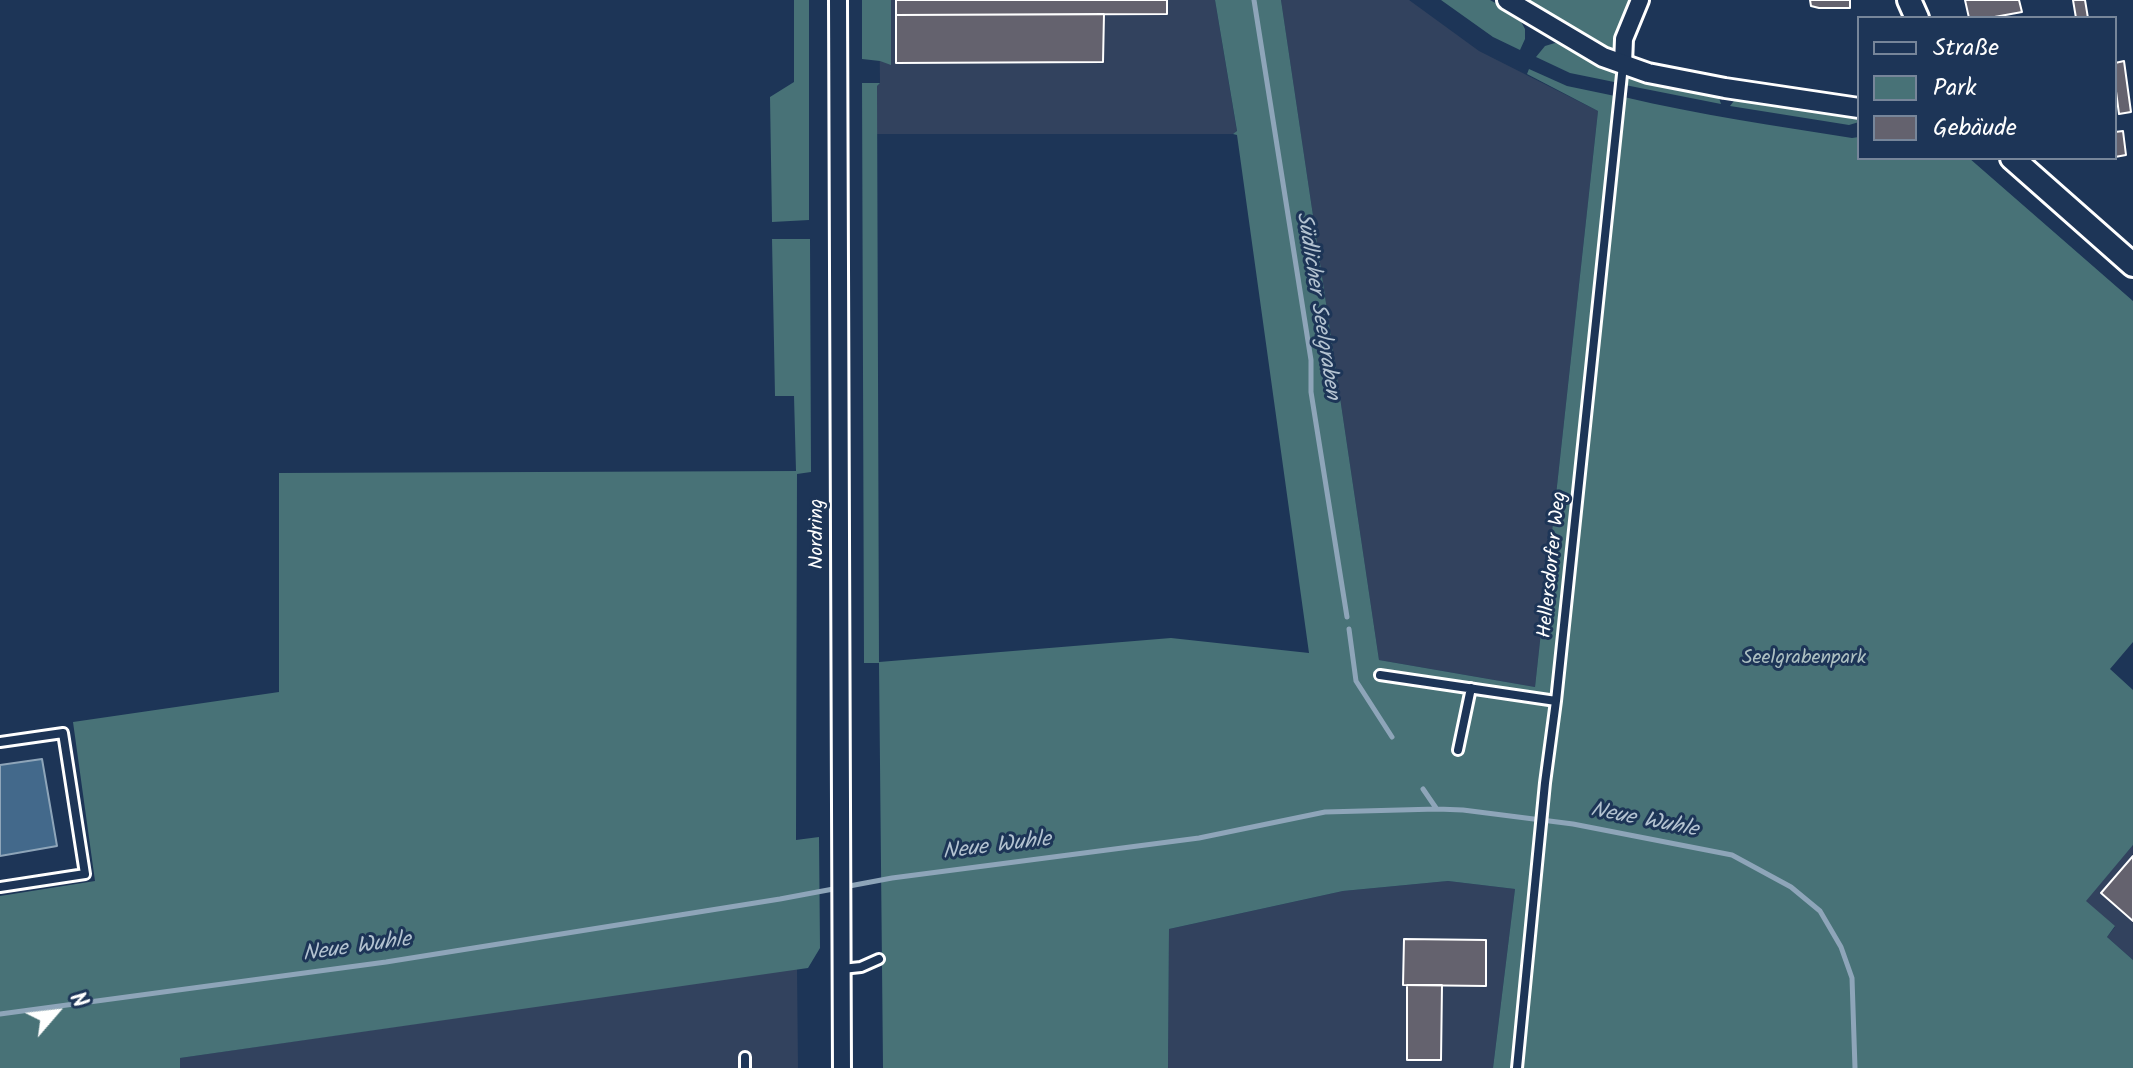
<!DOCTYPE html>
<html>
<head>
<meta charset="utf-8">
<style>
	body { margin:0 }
	#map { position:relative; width:2133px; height:1068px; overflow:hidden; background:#1d3557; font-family:Kalam,sans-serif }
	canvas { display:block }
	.legend { position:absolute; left:1857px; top:16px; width:260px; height:144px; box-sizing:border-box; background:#1d3557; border:2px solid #77869a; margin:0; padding:10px 14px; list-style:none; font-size:24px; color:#fff }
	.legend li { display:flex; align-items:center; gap:16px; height:40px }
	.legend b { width:40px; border:2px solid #77869a }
	.north { position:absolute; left:16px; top:972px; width:80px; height:80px; -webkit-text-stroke:6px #1d3557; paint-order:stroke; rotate:62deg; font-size:22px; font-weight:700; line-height:32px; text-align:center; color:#fff }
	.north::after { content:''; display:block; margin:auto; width:28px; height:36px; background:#fff; clip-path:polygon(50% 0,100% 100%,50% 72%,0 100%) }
</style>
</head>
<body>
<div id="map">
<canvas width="2133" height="1068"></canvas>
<ul class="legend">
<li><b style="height:10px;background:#1d3557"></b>Straße</li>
<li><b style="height:22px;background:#487277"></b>Park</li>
<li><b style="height:22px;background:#64626e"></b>Gebäude</li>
</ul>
<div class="north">N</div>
</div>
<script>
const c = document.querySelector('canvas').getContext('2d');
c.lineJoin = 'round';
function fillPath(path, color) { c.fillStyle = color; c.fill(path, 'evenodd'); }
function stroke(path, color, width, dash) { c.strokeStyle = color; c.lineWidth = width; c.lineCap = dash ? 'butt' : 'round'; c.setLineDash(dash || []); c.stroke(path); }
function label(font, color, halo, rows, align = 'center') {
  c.font = font + ' Kalam,sans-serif'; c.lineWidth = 6; c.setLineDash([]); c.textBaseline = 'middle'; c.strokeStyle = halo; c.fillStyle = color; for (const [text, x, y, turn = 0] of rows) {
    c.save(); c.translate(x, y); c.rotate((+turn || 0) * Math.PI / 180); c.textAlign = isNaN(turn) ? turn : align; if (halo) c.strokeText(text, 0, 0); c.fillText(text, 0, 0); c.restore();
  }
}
const built = new Path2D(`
	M879,0h336l22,132 -4,2h-356v-48l3,-3z
	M1281,0h128l70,51 119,60 -63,576 -156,-27z
	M2133,845v115l-26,-23 8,-10 -30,-26z
	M1448,881l67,8 -22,179h-325l1,-139 174,-38z
	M797,968l1,100h-618v-10z`);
const green = new Path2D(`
	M794,0h15v220l-37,2 -2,-125 24,-15z
	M862,0h29v65l-11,-4 -18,-2z
	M1215,0h66l98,660 156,27 63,-576 -71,-37 2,-5 38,17 48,10v6l9,-5c76,18 152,29 228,41l7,-1v21h110l164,143v341l-23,27 23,21v155l-47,56 29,25 -8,11 26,23v108h-640l22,-179 -67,-8 -105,10 -174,38 -1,139h-285l-4,-405h-15l-2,-580h18l-3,3 2,576 292,-24 138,15 -72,-518 -4,-1 4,-3z
	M1441,0h49l28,16 7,13v10l-5,11 -27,-13z
	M1529,0h102l-10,39 -7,11z
	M1555,43l10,2 51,25 3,13 -49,-10 -34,-16 9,-11z
	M1626,72l92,23 3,9 -96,-19z
	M1737,97l122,19v6l-10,3 -119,-19z
	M772,239h38l1,233 -14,2 -1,366 23,-3 1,111 -12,20 -628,90v10h-180v-172l95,-15 -22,-159 206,-30v-219l517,-2 -2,-75h-19z`);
const water = new Path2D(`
	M42,759l15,87 -57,10v-91z`);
const stream = new Path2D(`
	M1254,0l57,360v32l36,225
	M1349,629l7,52 36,56
	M1423,789l13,19
	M0,1014l386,-52 394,-63 112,-21 307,-40 126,-26 112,-3 26,1 110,14 159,31 59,32 29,24 21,36 11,31 3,90`);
const building = new Path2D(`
	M896,0h271v14l-271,1z
	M1810,0h40v8h-31l-8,-2z
	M1965,0h54l3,12 -33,6h-20z
	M2073,0h12l3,18h-12z
	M1104,14l-1,48 -207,1v-48z
	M2124,61l7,51 -12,2 -4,-30v-21z
	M2123,131l3,24 -11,2v-25z
	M2133,856v65l-32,-28z
	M1404,939l82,1v46l-83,-1z
	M1407,985h35l-1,75h-34z`);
const service = new Path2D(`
	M1380,675l176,26
	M0,742l63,-9 22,141 -85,13
	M1458,750l13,-62
	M842,969l19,-2 18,-8
	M745,1057v11
	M1517,1068l28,-285 11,-82 67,-636`);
const minor = new Path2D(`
	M838,0l4,1068
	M1623,64l1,-25 16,-39`);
const tertiary = new Path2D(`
	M1507,0l96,57 45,16 77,15 134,20`);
const secondary = new Path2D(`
	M1909,0l8,18
	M2012,158l121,107`);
const streetNames = [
	["Nordring",819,534,-90],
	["Hellersdorfer Weg",1554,565,-84]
];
const parkNames = [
	["Seelgrabenpark",1804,660]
];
const waterNames = [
	["Südlicher Seelgraben",1316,306,81],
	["Neue Wuhle",1644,822,11],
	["Neue Wuhle",997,848,-7],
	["Neue Wuhle",357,949,-8]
];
fillPath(built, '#32425e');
fillPath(green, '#487277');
fillPath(water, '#43698b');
stroke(water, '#8ea5b9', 2);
stroke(stream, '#8ea5b9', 5);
fillPath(building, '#64626e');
stroke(building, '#fff', 2);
stroke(service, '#fff', 14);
stroke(minor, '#fff', 22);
stroke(tertiary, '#fff', 24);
stroke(secondary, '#fff', 28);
stroke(service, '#1d3557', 8);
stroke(minor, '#1d3557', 16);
stroke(tertiary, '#1d3557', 18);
stroke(secondary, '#1d3557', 22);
label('20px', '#fff', '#1d3557', streetNames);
label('20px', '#adc0c2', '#1d3557', parkNames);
label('italic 22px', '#b4c3d1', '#1d3557', waterNames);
</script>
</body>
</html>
